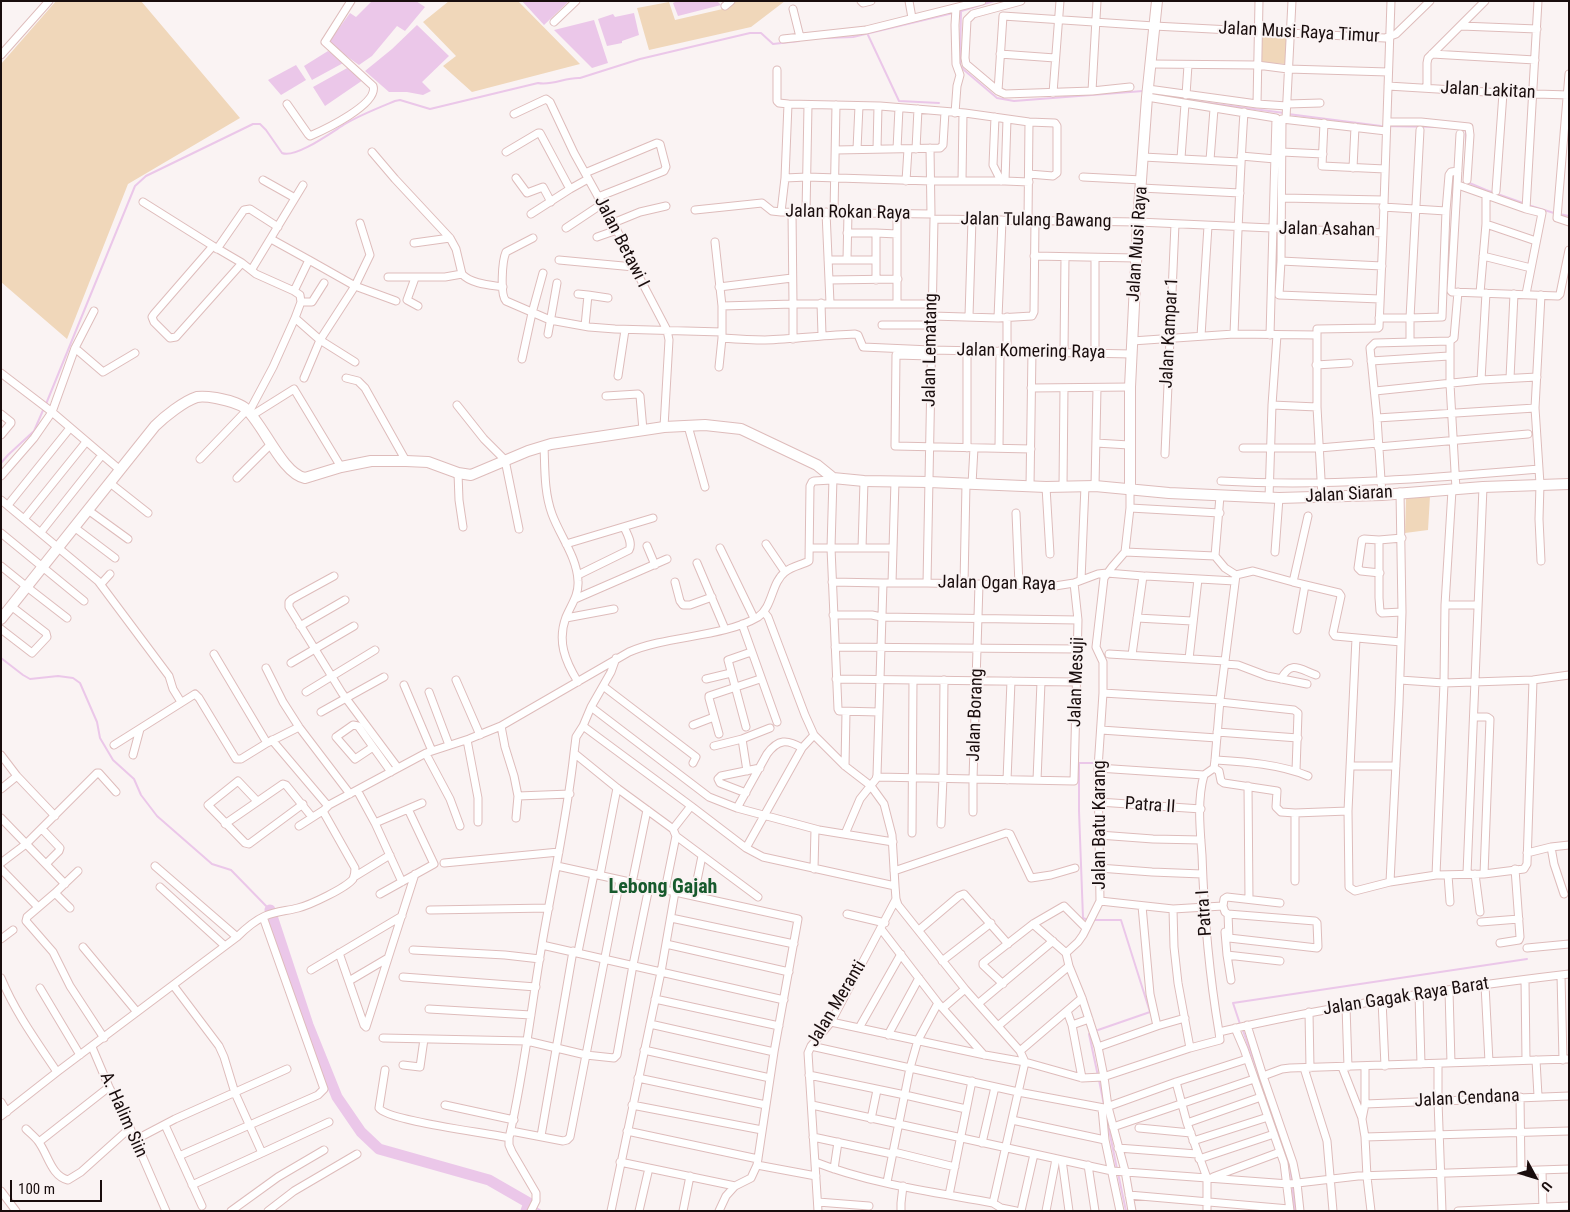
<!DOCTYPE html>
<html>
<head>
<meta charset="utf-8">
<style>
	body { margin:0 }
	#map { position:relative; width:1570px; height:1212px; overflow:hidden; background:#faf3f3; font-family:"Roboto Condensed",sans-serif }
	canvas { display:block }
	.frame { position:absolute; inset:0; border:2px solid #190d0d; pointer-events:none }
	.north { position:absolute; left:1510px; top:1152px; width:50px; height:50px; -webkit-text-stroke:4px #faf3f3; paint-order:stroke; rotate:129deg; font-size:14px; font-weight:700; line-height:20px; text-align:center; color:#190d0d }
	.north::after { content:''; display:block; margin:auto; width:18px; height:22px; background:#190d0d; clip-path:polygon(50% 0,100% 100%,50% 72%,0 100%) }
	.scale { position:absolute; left:10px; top:1180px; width:92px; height:22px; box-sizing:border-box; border:2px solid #190d0d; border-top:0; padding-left:6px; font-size:15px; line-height:18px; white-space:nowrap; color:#190d0d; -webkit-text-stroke:4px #faf3f3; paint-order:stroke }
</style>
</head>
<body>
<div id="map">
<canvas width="1570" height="1212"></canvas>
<div class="frame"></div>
<div class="north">U</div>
<div class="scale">100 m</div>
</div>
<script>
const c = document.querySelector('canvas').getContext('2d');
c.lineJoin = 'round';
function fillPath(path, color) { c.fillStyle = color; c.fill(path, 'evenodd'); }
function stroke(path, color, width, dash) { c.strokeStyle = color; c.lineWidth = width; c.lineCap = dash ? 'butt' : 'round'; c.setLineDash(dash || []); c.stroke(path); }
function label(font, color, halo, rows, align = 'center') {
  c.font = font + ' "Roboto Condensed",sans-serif'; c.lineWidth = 4; c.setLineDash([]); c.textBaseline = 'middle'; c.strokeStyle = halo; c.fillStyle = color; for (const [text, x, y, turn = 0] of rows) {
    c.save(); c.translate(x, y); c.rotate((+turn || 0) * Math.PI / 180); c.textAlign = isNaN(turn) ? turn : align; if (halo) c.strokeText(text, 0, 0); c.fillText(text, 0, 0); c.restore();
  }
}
const green = new Path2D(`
	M56,1h85l99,117 -112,66 -61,155 -66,-57v-218z
	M449,1h69l62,63 -108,28 -29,-26 13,-10 -33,-34z
	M735,1h50l-34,26 -102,23 -12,-42 32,-6 6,18 52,-12z
	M1261,34l27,1v29l-28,-1z
	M1430,496l-2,34 -23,3 1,-35z`);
const water = new Path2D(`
	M372,1h44l9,6 -20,24 -8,-5 -25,30 -13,9 -31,-22 22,-30 6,4z
	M522,1h47l-25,24z
	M677,1h40l4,4 -43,11 -5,-13z
	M634,13l5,22 -17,6v2l-15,3 -9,-27 15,-5 2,3z
	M594,20l14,43 -16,5 -38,-38z
	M417,25l32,31 -27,26 9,9 -8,4 -16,-3h-18l-24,-21 27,-22z
	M328,51l17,11 -33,18 -8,-14z
	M296,65l10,15 -25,15 -13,-15z
	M349,67l14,13 -38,26 -12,-19z`);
const stream = new Path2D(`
	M961,11l-1,54 4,5 33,28 17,3 129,-10
	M958,12l36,-11
	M868,35l31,66 40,2
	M826,38l27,-1 100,-24
	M1150,93l10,3
	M1194,101l90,12
	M1288,114l93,12 57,1
	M1464,129l2,3v19
	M1467,182l19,8 37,13
	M1528,205l26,8
	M1559,214l10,2
	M1277,255v9
	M46,404l89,-218 11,-10 107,-52h7l6,6 16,23c13,6 50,-21 63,-29 15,-9 33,-16 50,-23l5,-1 30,9 108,-26c14,3 28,-6 42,-5l60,-19 110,-26h11l12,11 26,-3
	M1,463l7,-8 26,-24 10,-23
	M1,658l22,17 7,4 28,-3 15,2 7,5 17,39 3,16 13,22 21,19 7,16 16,21 55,48 19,6 39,40
	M1088,920l-5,-2 -4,-107v-48h16
	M1093,920h28l29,92 -52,18
	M1240,1024l-7,-21 294,-44
	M1242,1028l23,64
	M1089,1034l9,42
	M1099,1080l5,25
	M1106,1115l11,54
	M1290,1165l5,46
	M1118,1173l8,38
	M529,1203l12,8`);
const river = new Path2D(`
	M270,910l38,115 29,72 24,35 18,17 110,31 40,23 -3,8`);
const street = new Path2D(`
	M861,1l2,2 8,-2
	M909,1l3,17
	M725,6l6,-5
	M793,9l7,28
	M554,22l22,-21
	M1461,26l76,3
	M783,39l83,-9 116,-29
	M1000,54l55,4
	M1432,54l103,6
	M1,55l48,-54
	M1151,64l106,1 31,4 100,3
	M777,70v31l2,2 9,1
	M1569,74l-12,144 12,4
	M1388,86l115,7 66,2
	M1130,87l-38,4 -87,3 -7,-3 5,-75 151,10 231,12 11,-4 34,-33
	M1427,88v-25l1,-5 57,-57
	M1148,89l109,15 30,2
	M998,91l-32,-27 -1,-6 2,-38 6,-6 48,-13
	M1092,91l5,-90
	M1053,93l7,-92
	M1186,95l2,-30
	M1147,97l129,21 -6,217
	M287,104l21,30 2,2c14,-6 69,-32 63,-50l-48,-44 26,-41
	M1257,104l2,-103
	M1288,104l32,-1
	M955,113l2,-27 3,-11 -4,-11 -1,-39 1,-17
	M514,114l32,-15 4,3 24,51 52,94 8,20 33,63 2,10 -5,87
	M995,117l-2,48 8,16
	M1286,118l6,-117
	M1387,122h34l48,5 1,8 -3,45
	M1324,123l-2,43 63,3
	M1460,134l-9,157 1,1 106,4 2,-2 9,-44
	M930,148l1,66
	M857,149l2,-43
	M877,149l1,-43
	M897,149l2,-41
	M916,149l2,-40
	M836,150l104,-2 3,-3 2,-33
	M372,152l23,27 55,59 6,11 6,25c9,10 28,11 41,13
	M506,152l32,-19h2l30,56
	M1282,152l41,2
	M1241,156l34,3
	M1143,157l97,5
	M1181,158l4,-54
	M1210,160l4,-51
	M1353,168l2,-41
	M585,173l72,-30 3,1 6,23 -2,4 -66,26
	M1083,177l59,3
	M516,178l11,15 16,-6 8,15
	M785,178l22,-1 124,4h74l2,-62
	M263,180l32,18
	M906,181l2,-32
	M962,181l1,-68
	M1005,181l24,1
	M1458,185l68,24 16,4 -16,81
	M1141,188l99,5
	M1496,191l7,-98
	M1282,198l101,2
	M143,202l70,44
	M1383,207l63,4 -4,106 -32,1 10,-188
	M1526,209l12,-208
	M695,210l67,-7 10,8 9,1 150,2
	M1446,211l3,-36 2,-3 7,-1
	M781,212l4,-34 3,-74 92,2 85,7 64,9 26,1 2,3v47l-4,3 -24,-2
	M826,212l4,91
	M806,213l2,-108
	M834,213l2,-108
	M531,214l39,-25 18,-10
	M897,214v90
	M934,219l204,3 245,11 8,-232
	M934,219l-7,364 128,3 19,-3 24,-9 9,-1 36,3 -11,79
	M1028,220l1,-98
	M360,223l10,32 -15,31 41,15
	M613,223l27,-11 26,-6
	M1486,224l50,17
	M566,228l36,-24
	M847,233h29v47
	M876,233l21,1
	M597,237l20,-7
	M533,238l-27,14c-4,9 -6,43 0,49l44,19 39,7 26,2 107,3
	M271,239l38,21
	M715,242l7,64v32l-3,29
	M414,243l36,-5
	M217,249l27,-39 6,-1 28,18
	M1034,256l102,2
	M1483,256l48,12
	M1095,258v95
	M847,259l1,-46
	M559,260l75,7
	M828,260h48
	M1281,261l101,5
	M242,263l-66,74 -6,1 -16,-16 -2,-5 2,-3 59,-68 29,17 14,11 38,17
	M252,269l51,-84
	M388,277h57l17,-3
	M415,278l-8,22 11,6
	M829,280l69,-1
	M719,287l73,-9
	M1480,293l6,-69v-29
	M578,294l10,1
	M1541,295l-6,113 5,76 -1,35 2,42
	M1380,299l-101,-4 2,-34 1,-142 104,12
	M301,302h11l12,-19
	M821,303l1,32
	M722,306l71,-2 -1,-92
	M932,316l66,2 34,-2 2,-4 1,-92
	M969,316l3,-97
	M295,318l6,-16 -1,-7 -6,-4 15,-31 46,26 -35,54 35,22
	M998,318l4,-98
	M1379,318h31v24
	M882,325h49
	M585,326l3,-31 20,3
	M548,334l9,-51
	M1234,334c3,-74 5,-148 10,-222
	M1317,335v-6l61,-1 1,-1 4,-94
	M1201,336l7,-110
	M722,338c14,1 29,2 43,2 30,-1 60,-5 90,-6l3,1 5,12 68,3 201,4
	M793,339v-35h139
	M1132,341l102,-7 83,1v72
	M1450,341v43l6,105
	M75,348l28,24 32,-19
	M967,351v97
	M1007,351v-34
	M1064,352l1,-95
	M931,356l-35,-1 -1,91 136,3
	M522,359l10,-46 11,-40
	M1371,361l78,-5
	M1316,365l33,-2
	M1,373l51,39 68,58
	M618,376l7,-46
	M346,378l12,3 7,7 41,73
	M1510,378l4,-84
	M1481,380l5,-87
	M1031,388l99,-1
	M1375,391l106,-11 56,-3
	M606,396l32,-2 2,2 3,34
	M457,405l27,34 21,21 14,69
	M1272,405l45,2 5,90
	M249,412l24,-45 22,-49 25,22 -16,38
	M1,414l10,8v1l-10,12
	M251,416l43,-27 47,78
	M1377,418l158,-10
	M688,426l17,61
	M1096,443l33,2
	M544,446c1,23 0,46 8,68 8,22 25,43 26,67 1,14 -7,24 -12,36 -9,24 -1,44 12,65
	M1378,447l150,-13
	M999,448l1,-97
	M1243,448h76l59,-5
	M1165,454l10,-230
	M200,459l47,-49
	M458,473l1,27 4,27
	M1,476l33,-38 18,-26 23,-64 19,-37
	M237,478l34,-34
	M833,478l-2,70 7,161 1,2 40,1
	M1221,481c106,6 213,-3 318,-12
	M110,483l38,30
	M972,484l2,-36
	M1030,486l2,-135
	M1063,486l1,-98
	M1095,486l2,-98
	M1046,487l4,67
	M1130,488v20l-5,44 -13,15 -8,11 -8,69 7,15v31l-5,75 2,133 -17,34 -5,7 -12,11 3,13 13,32 16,49 6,30 4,30 17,64 7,40
	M1382,495l-5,-77 -7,-70 5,-5 75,-2 4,-3 4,-46
	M1269,498l3,-93 5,-70
	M1,500l97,81 71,95 4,13 8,13
	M8,505l62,-77
	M1130,508l90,5
	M88,510l40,29
	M1016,513l3,72
	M24,519l62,-77
	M74,527l41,31
	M41,532l61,-77
	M1,533l83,68
	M1402,538l-23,2v58l1,13 2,2 20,-1
	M1379,540l-15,-1 -2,1 -4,28 3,3 19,2
	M566,544l87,-26
	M766,544l19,28
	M647,546l8,19
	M720,548l34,70
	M810,548h83
	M862,548l2,-67
	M1125,552l90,4
	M1275,552l4,-54
	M697,563l28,66
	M1,566l26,21 40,31
	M578,575l51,-25c4,-7 -2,-16 -5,-23
	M1236,575l17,-4 40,11 46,11 2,3 -8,37 2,3 66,6
	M334,576l-42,23 -3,3v5l53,86 56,75
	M1146,576l89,5
	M1081,580l4,-94
	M675,582l5,19 3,4h7l22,-8
	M832,582l51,1
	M1293,582l15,-66
	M892,583l3,-102
	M101,584l9,-10
	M964,584l2,-100
	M575,599l92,-40
	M1445,605h33
	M764,612l4,5 37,98 9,20 31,31 26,20 13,18 8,31 3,51 1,13 2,6 67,84 55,62 5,11 -32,141
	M833,615h39l9,2 197,3
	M566,618l48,-9
	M1137,618l55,3
	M742,624l35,98
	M300,626l45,-26
	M1,629l31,24 15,-16 -1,-4 -35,-27
	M1297,630l8,-45
	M1356,638l-8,173 1,76 6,4 35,-9 46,-7 48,-1 40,-5 3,-5 6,-184
	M835,647l243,2
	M214,654l53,89 32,-16
	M1109,654l116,7
	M616,658l-5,14 -20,35 -8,19 -7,11 -2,16 43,35 56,41 3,7 -11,54
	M1189,659l9,-80
	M291,663l63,-37
	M1225,664l13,1 29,11 40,8
	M266,668l17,34 16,25 51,67
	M706,679l25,-6
	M836,679l241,3
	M1281,679c10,-19 18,-10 35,-4
	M456,680l24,55
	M1400,680l44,3 89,-3 36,-5
	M404,685l28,66
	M603,686l93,71 -3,6
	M306,692l69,-42
	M429,692l20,53
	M1103,693l117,7
	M1220,702l74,8 4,3 -2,58
	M591,707l118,90 28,11 82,22 74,12
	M321,712l63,-35
	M1474,717h13l3,2 -6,155
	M693,725l21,-8
	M501,726l4,21 9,29 4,20 -2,22
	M583,726l108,80 -18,23
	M746,727l-18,-67 23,-8
	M1101,730l116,8
	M1217,732l81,6
	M719,734l-10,-36v-2l51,-17
	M742,739l5,32
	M272,740l56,66
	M467,740l11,58v24
	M114,745l81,-51 4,4 37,61h5l26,-16
	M714,746l28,-7 28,-11
	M373,747l-18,12 -19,-22 17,-12 5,1 33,46
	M426,754l24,45 10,27
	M1,755l16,21 38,40
	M133,755l7,-26
	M1215,760c31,2 64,4 93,16
	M845,766l1,-54
	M1350,766h46
	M1098,768l106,7 10,-7 1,-8 5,-60 16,-125 -11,-7 -10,-12 5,-60
	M1214,768l5,3 2,10 3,2 53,8 -1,16 5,5 14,1 53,-2
	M1204,775c-7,25 -4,54 -2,80 2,60 7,118 17,177 115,-27 232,-44 350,-58
	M877,777l96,2 6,-195
	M1007,780l4,-99
	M1037,780l4,-98
	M1248,786l1,113
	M1,789l16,-13
	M357,790l18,33 47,-20
	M746,793l-26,-10 -2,-4 3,-3 39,-8
	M518,796l52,-2
	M257,801l-19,-20 -30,24 37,38 4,1 54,-40
	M1099,802l102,7
	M691,806l55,42 17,9 132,29
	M737,808l30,-54c11,-15 20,-15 35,-6
	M973,812v-33l101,2 4,-161 -4,-37
	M1,818l64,66
	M375,823l27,59
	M225,824l58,-40 3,1 26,32
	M941,824l2,-46 1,-98
	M299,826l25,-16
	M42,829l18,19 -1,3 -13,13
	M912,833l1,-153
	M845,834l15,-35 16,-20 1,-4 6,-192h44
	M1099,835l54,4 48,1
	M676,836l82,61
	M1551,847l3,17 10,30
	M746,848l56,-100 12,-13
	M1527,853l24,-6 18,-2
	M1,863l25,-19 71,-71h2l17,19
	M444,863l115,-11
	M155,866l82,71
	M557,866l241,53 -24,133 -17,113 59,11
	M1099,868l53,4 50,2
	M1,869l37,38
	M814,869l1,-40
	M894,871l112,-38 4,1 21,44 20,-3 24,-7
	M1467,873l16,-386
	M1475,874l5,38
	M600,875l17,-87
	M1436,875l8,-192 1,-78 7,-115
	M1448,875l2,27
	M354,877l36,-22
	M1295,881v-68
	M1390,882l9,-178 3,-92 -2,-120
	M632,883l15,-73
	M160,887l65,59
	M55,893l23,-22
	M380,894l54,-30 -26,-55
	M694,895l8,-39
	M1100,901l73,8 50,-3 2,6 3,2 87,7 2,2 1,24 -1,1 -88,-10 -1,-24
	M1223,906l1,-7 3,-2 53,6
	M70,908l-15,-15 -28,24 -1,4 27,31 17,34 34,52
	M1173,909l1,38 4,36 12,65 30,-8 -1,-8
	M430,910l119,-2
	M847,914l38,9
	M671,918l123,26
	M1481,922l38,-3
	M1033,924l33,29
	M881,929l57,74 46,52
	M919,930l40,-34 5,-2 44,50
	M1225,932l2,23 4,25
	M1,939l12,-9
	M1500,943l19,-3 1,-3 -5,-68
	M666,944l123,28
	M542,945l242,55
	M83,947l54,65
	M1527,948l42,-4
	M413,950l92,5 35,4
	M578,952l16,-78
	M339,953l25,72 2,2 49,-153
	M1227,955l53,6
	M942,961l49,-38
	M311,970l91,-54
	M1561,975l2,85
	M403,977l133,10
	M1,978c14,34 36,64 56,94
	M1525,980l1,80
	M349,981l39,-23
	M1003,984l-20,-19v-2l50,-39 31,-18 22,22
	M173,985l46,61 5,11 11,36 27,60 -70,32
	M1485,985l4,77
	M40,988l40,67
	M1449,990l2,73
	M1419,994l2,70
	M655,999l124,27
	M1382,1000l3,66
	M979,1003l74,-62
	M1346,1006l2,61
	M943,1008l22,-19
	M429,1009l102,6
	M1067,1011l5,14 10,53
	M1309,1012l1,56
	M831,1022l154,33 40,7 57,16 21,-1 87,-29
	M650,1024l124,28
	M1072,1025l17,-6
	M1247,1025l16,51 30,87 4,20 3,28
	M998,1026l71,-60
	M1157,1026l28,-8
	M859,1028l42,-74
	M1235,1028l9,21 40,114 6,48
	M888,1035l31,-57
	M383,1038l144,3 59,14 28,3 3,-3 16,-90 16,-78
	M811,1046l207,46 86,16 72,-26 71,-23
	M92,1047l17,40 21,41 36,83
	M1098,1047l59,-21 -7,-32 -8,-88
	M644,1050l126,28
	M1020,1051l62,-53
	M1536,1060l2,36
	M1438,1064v37l4,110
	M403,1065l17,2 4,-28
	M1365,1066v38l-3,15 3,18 2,40 4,34
	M1342,1067l20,51
	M1304,1068l23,73 6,70
	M385,1070l-6,38c8,13 110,25 130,30 15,-64 22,-130 33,-194 11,-64 25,-126 32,-191
	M809,1075l96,20 61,14
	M1263,1076l19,-7 8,-1 279,-9
	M638,1078l128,27
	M1176,1082l11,41 20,55v33
	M1520,1097l1,73
	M1,1102l6,10
	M1365,1104l204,-8
	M445,1105l69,15
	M632,1105l130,25
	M812,1105l300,66 177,13 69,-8 211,-7
	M1102,1108l3,32 15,71
	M1,1116l56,-44 180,-135c8,-8 17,-16 28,-21 11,-5 22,-5 33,-8 12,-3 48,-20 55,-29 2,-4 2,-7 2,-11l-31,-55v-3l5,-5 97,-52 43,-14 32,-13 128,-74c39,-17 93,-14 129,-35 15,-10 13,-34 27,-45 7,-6 17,-7 24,-11l1,-75 2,-4 2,-1 18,-1
	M871,1119l6,-29
	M1012,1120l93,20
	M1187,1123l74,-26
	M165,1125l37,81
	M1113,1127l141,-48
	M1139,1128l52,5
	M26,1129c4,4 9,8 12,12 10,13 13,35 30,39l13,-8 49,-44
	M511,1131l52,10 4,-1 3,-3 50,-257
	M627,1131l131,28
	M541,1136l32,-185
	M813,1137l79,17
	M1365,1137l204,-6
	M509,1138v7l3,7 24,41v8l-5,10
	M135,1140l40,-21 112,-50
	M1193,1141l75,-24
	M39,1142l70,-55
	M982,1143l13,-56
	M1118,1148l79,6
	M894,1152l61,15
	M262,1153l67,-31
	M179,1156l139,-61 6,-6 -61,-172
	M1199,1159l75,-25
	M1062,1160l7,51
	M620,1162l115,24
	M815,1162c56,22 119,30 178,41l8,5 15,3
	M1088,1165l7,46
	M834,1169l4,-27
	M1542,1170l1,41
	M1213,1177l67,-25
	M887,1182l23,-114 8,-28 20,-37
	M1,1191l15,20
	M949,1195l23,-114
	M1129,1195l160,14
	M818,1202l51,4
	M231,1211l47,-34 46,-27
	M268,1211l26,-20 63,-37
	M611,1211l50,-239 14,-80
	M639,1211l10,-43
	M683,1211l7,-35
	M719,1211l7,-15 9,-10 16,-8 6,-13
	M818,1211l-10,-158 3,-7 20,-24 65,-123
	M901,1211v-8l2,-17
	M1021,1211l13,-57
	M1046,1211l10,-52
	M1458,1211l111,-5`);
const secondary = new Path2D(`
	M1130,488v-101l8,-165 9,-125 10,-96
	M1,619l154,-193c9,-9 29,-25 42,-29 6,-1 13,0 19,1 10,2 21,4 29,10 18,15 37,66 60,70l36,-11 30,-6h35l22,1 30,11 13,2 57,-24 23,-7 113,-17 41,-2 36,4 76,36 16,13 31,3 65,1 117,5 49,-1 74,7 110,5 103,-3 101,-8 86,-3`);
const streetNames = [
	["Jalan Musi Raya Timur",1299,33,3],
	["Jalan Lakitan",1488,91,3],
	["Jalan Rokan Raya",848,213,1],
	["Jalan Tulang Bawang",1036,221,1],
	["Jalan Asahan",1327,230,1],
	["Jalan Betawi I",621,242,63],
	["Jalan Musi Raya",1138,244,-86],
	["Jalan Kampar 1",1170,333,-87],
	["Jalan Lematang",931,350,-89],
	["Jalan Komering Raya",1031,352,1],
	["Jalan Siaran",1349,495,-3],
	["Jalan Ogan Raya",997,584,1],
	["Jalan Mesuji",1077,682,-88],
	["Jalan Borang",976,715,-88],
	["Patra II",1150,806,4],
	["Jalan Batu Karang",1100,825,-90],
	["Patra I",1205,913,-94],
	["Jalan Gagak Raya Barat",1406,997,-9],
	["Jalan Meranti",837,1004,-59],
	["Jalan Cendana",1467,1099,-3],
	["A. Halim Siin",123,1115,66]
];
const quarterNames = [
	["Lebong Gajah",663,888]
];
fillPath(green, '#f0d7ba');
fillPath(water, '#ebc7e9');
stroke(stream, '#ebc7e9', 2);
stroke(river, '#ebc7e9', 11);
stroke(street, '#debcbb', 9);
stroke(secondary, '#debcbb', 12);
stroke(street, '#fff', 7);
stroke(secondary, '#fff', 10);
label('18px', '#190d0d', '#faf3f3', streetNames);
label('bold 20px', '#175a2d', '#faf3f3', quarterNames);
</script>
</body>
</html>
